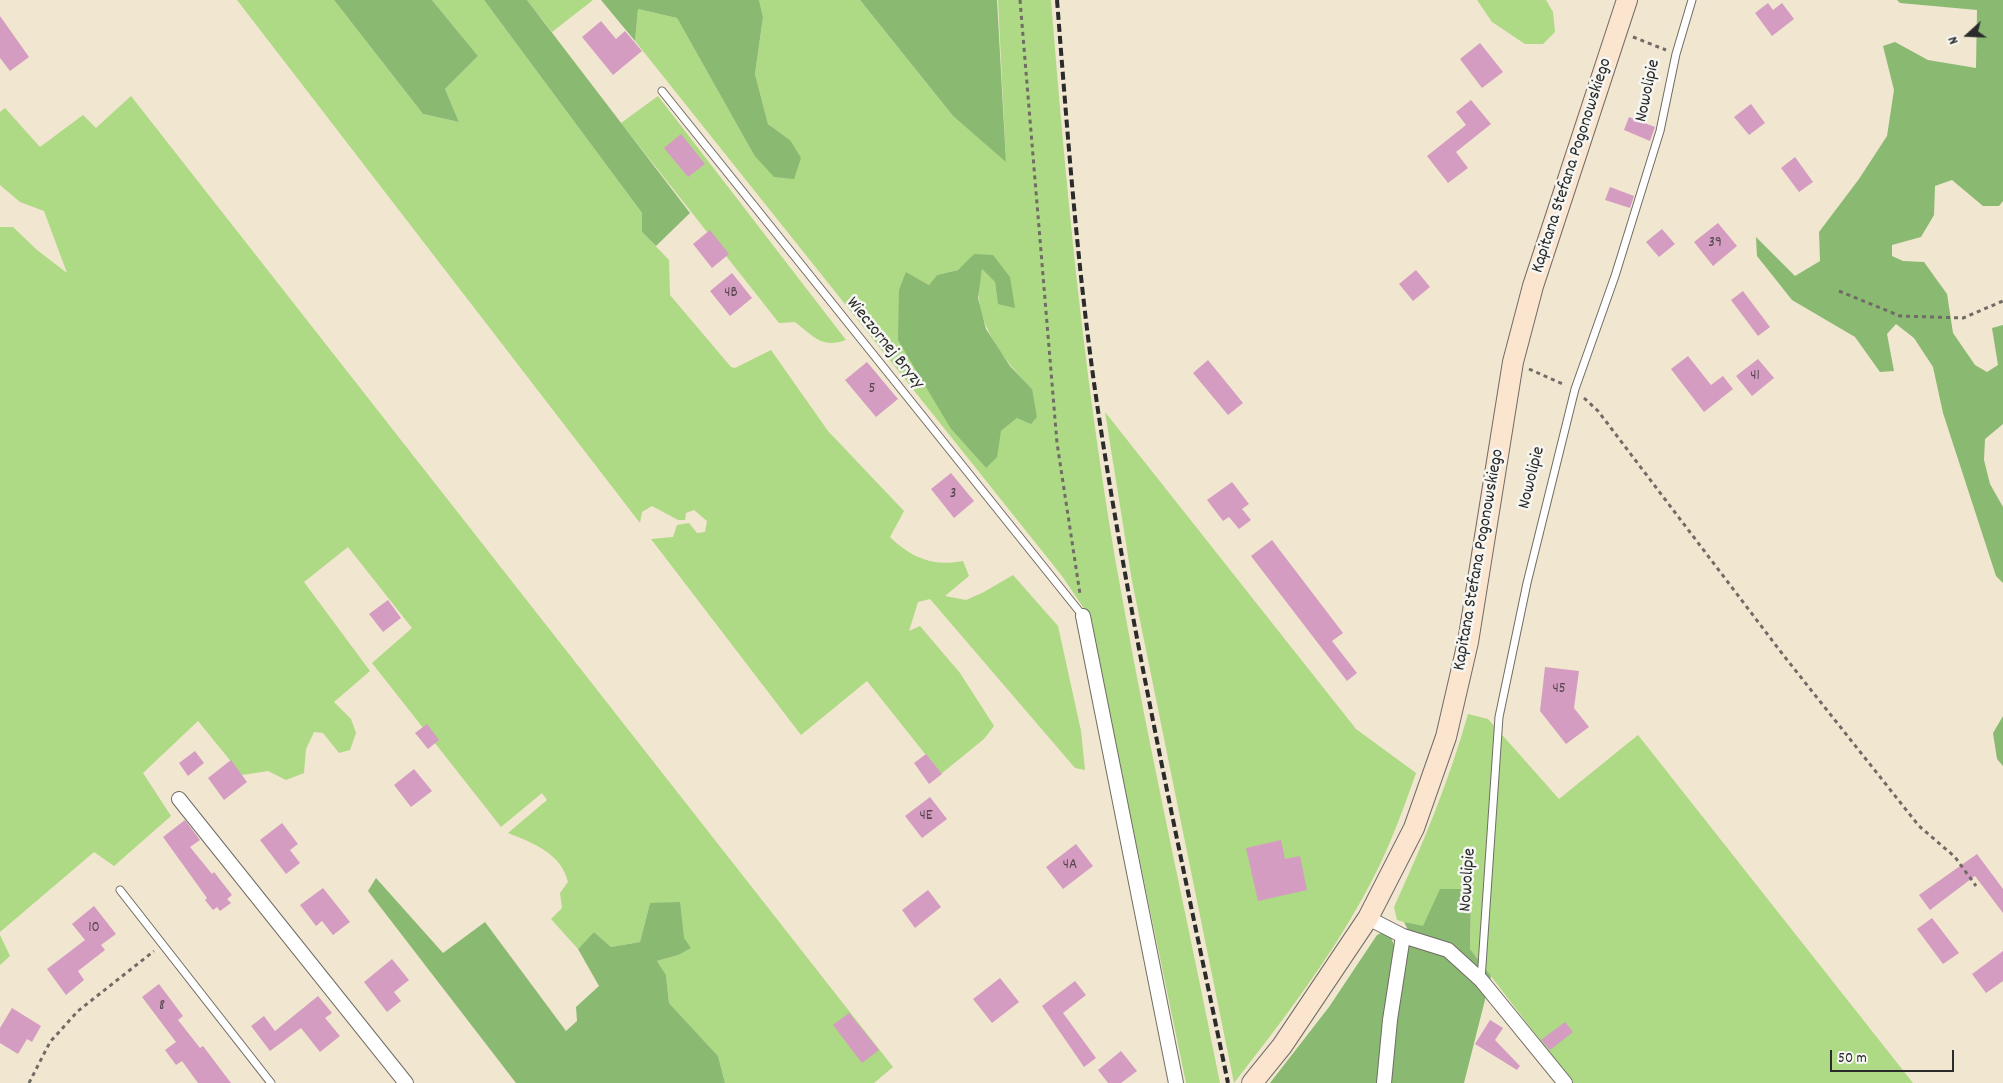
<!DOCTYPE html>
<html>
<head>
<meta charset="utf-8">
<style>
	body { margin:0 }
	#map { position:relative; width:2003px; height:1083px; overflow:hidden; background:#f1e6d0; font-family:Dekko,sans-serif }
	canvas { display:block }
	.north { position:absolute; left:1943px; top:10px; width:50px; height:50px; -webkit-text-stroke:4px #f6f6f2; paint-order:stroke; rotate:250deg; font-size:14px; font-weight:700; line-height:20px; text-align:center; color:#2b2b2b }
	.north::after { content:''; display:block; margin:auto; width:18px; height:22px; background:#2b2b2b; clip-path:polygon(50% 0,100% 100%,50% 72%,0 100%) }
	.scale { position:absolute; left:1830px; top:1050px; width:124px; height:22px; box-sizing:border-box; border:2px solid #2b2b2b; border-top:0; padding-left:6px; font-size:15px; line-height:18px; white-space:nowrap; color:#2b2b2b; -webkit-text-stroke:4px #f6f6f2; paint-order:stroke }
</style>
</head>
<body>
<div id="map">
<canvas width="2003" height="1083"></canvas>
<div class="north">N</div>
<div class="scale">50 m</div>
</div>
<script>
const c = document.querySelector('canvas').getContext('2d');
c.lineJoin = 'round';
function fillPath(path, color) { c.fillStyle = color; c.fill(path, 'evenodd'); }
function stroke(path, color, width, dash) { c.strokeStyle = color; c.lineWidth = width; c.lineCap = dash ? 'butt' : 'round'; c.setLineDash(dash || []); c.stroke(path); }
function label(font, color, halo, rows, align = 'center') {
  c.font = font + ' Dekko,sans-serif'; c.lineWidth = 5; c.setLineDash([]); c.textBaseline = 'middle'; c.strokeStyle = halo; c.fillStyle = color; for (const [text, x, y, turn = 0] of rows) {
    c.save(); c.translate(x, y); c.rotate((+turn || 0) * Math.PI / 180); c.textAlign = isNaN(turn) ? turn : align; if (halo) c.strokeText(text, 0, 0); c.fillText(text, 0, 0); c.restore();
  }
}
const green = new Path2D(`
	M237,0h97l89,114 36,8 -14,-33 33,-33 -46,-56h52l158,213v19l27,28 1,35 61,72 4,1 36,-18 57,81 76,80 -14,26c21,21 44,30 73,24l6,15 -24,20 21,4 18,-8 29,-17 45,51 23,105 4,39 -10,-2 -145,-169 -12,3 -9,29 11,-5 40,47 34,53 -10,13 -43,35 -74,-93 -66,54 -150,-196 22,-2 4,-12 12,-2 8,10 8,-1 2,-11 -13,-11 -8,3 -1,7h-7l-26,-14 -10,6 -2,11z
	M527,0h66l-41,32z
	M759,0h101l93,116 53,45 -8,-161h53c16,200 35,399 71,597 29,162 66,324 98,486h-34l-97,-467 -27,-40 -427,-535 3,-32 39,9 77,137 36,-15 -22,-16 -13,-50 8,-57zM993,256l5,48 -3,-22 -13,-13c-1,9 -5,21 -3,31 5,36 29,64 53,89l-15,29 -16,13 -15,37 -35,-39 -45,-157 23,13 8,-10 21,-5z
	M1477,0h69l7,12 2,20 -12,12h-18l-33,-22z
	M131,96l762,971 -19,16h-149l-7,-27 -49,-53 -3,-28 -9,-14 21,-6 -28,-52 -10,39 -29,5 -17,-15 -16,17 -27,-30 11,-11 -2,-15 8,-11c-7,-29 -35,-39 -60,-49l39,-33 -5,-7 -41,34 -129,-164 40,-35 -64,-81 -44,35 66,89 -36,31 17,17 5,14 -6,17 -11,3 -16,-20 -9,-1 -8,17 -2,24 -18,7 -18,-9 -26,4 -44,-54 -55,52 28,43 -57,50 -20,-14 -94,80v-705h13l24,23 30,23 -23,-62 -24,-9 -20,-17v-73l5,-4 35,39 43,-32 13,13z
	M658,96l188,244c-24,9 -33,-4 -51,-18l-16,1 -158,-200z
	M1105,412l251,317 60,44c-15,43 -31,86 -54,126 -36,65 -82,125 -128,184l-102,-502z
	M1468,714l20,5 71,80 79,-64 275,348h-340l-103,-134 1,-54 -49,32 -25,-7 -3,-13c29,-63 55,-126 74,-193z
	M0,935l10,21 -10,9z`);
const forest = new Path2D(`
	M334,0h98l46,56 -33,33 14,33 -36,-8z
	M484,0h43l163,213 -34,33 -14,-14v-19z
	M601,0h158l4,17 -8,57 13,50 22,16 11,18 -7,21 -20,-2 -20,-22 -77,-137 -39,-9 -3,32z
	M860,0h137l9,162 -53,-46z
	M1897,0h106v201l-4,5h-16l-31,-26 -17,6 -1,29 -13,22 -29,8v11l11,5 21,1 23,32 6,39 22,32 12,7 11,-7 -6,-37 11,-3v99l-18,15 -1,21 6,24 13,23v76l-7,-7 -53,-163 -10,-46 -19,-29 -18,-14 -9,10 7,37 -14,1 -25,-35 -63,-37 -35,-44 -1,-19 39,39 25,-15 -1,-29 40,-53 28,-43 7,-46 -11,-44 12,-4 33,18 48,8 1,-58 -77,-7z
	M974,254l19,1 17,22 5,31 -17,-4 -3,-22 -13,-13 -4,29 8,31 24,37 22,23 5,28 -6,7 -14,-6 -16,13 -4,26 -11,11 -35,-39 -53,-89 1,-50 7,-18 23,13 8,-10 21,-5z
	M2003,716v50l-6,-7 -4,-26z
	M376,878l67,75 42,-31 81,109 11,-10 -1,-14 23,-21 -21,-37 16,-17 17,15 29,-5 10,-39 30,-1 4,36 7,10 -13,7 -21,6 9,14 3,28 49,53 7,27h-209l-148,-192z
	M1440,889h20l11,6 -1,54 21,27 -27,107h-194l59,-76 48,-72 8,-4 5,4 4,10 14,6c3,-11 2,-19 -4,-29l19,4z`);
const building = new Path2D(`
	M1768,3l5,7 9,-7 12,16 -22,17 -17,-23z
	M0,16l29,41 -19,14 -10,-13z
	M601,21l15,18 9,-8 17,20 -29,24 -31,-38z
	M1480,43l23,29 -21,16 -22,-29z
	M1471,100l20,24 -35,28 12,16 -20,15 -21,-27 39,-31 -10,-13z
	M1751,104l14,19 -16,12 -15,-18z
	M1629,117l26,10 -5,14 -26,-11z
	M681,134l24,30 -17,13 -24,-29z
	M1795,157l18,25 -14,10 -18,-24z
	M1610,187l24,9 -4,12 -25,-8z
	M1718,223l19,23 -24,20 -19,-24z
	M1662,229l13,15 -16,13 -13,-15z
	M710,230l19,24 -17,14 -19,-24z
	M1416,270l14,17 -17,14 -14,-17z
	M732,273l20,25 -22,18 -20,-25z
	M1743,291l27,36 -12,9 -27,-36z
	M1688,356l23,29 12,-9 10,13 -29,23 -33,-43z
	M1758,359l16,19 -22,18 -16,-20z
	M1208,360l35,43 -15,12 -35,-42z
	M867,362l31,37 -22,18 -31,-37z
	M951,473l23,28 -20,17 -23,-29z
	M1232,482l17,22 -7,5 9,11 -12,9 -10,-12 -6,4 -16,-21z
	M1272,540l71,93 -11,8 25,32 -10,8 -96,-125z
	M388,600l13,18 -18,14 -14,-18z
	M1545,667l34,4 -5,37 15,19 -23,17 -26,-33z
	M427,724l12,16 -11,9 -13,-16z
	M195,751l9,12 -16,13 -9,-13z
	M926,754l16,20 -13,10 -15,-21z
	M231,760l16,22 -23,18 -16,-22z
	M414,769l18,22 -21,16 -17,-22z
	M930,797l17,22 -25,19 -17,-22z
	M185,820l15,20 -10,7 22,27 2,-2 18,23 -5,4 4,4 -11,8 -3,-4 -4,3 -8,-10 2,-2 -44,-61z
	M282,823l16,21 -8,6 10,13 -14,11 -26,-34z
	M1281,840l4,19 15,-3 7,34 -49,11 -12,-53z
	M1076,844l17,22 -30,23 -17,-22z
	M1977,854l26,35v24l-28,-37 -45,34 -11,-15z
	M323,888l27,34 -17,13 -11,-14 -6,5 -16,-21z
	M928,890l13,17 -26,21 -13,-18z
	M94,906l22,28 -15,11 4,5 -27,21 6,9 -18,15 -19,-26 38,-29 -13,-16z
	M1932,918l27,35 -16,11 -26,-35z
	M2003,951v30l-17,12 -14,-19z
	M392,959l17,21 -15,12 7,9 -14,11 -23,-30z
	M1000,978l19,24 -27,21 -19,-24z
	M1075,981l11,14 -23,18 33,45 -12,9 -42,-61z
	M159,984l24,32 -5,4 22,28 3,-2 28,37h-33l-16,-22 -6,4 -11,-15 11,-8 -34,-45z
	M318,996l14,17 -7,5 15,18 -20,16 -19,-24 -31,23 -19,-25 13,-10 11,15z
	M12,1008l29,18 -9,16 -5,-3 -9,15 -18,-11v-15z
	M849,1013l30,37 -17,13 -29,-38z
	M1490,1020l13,8 -8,12 25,26 -3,4 -42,-26z
	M1565,1022l8,10 -23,18 -9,-10z
	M1121,1051l16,20 -16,12h-13l-10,-13z`);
const path = new Path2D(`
	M1020,0l37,443 23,151
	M1633,37l33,13
	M1839,291l61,25 63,2 40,-17
	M1529,369l36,16
	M1584,398l14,13 186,245 135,170 36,31 21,29
	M29,1083l21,-41 28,-31 76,-60`);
const service = new Path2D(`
	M662,91l421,525
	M120,890l151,193
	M1481,980l18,-263 28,-134 48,-194 40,-113 45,-145 16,-77 16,-54`);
const minor = new Path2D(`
	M1083,616l93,467
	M179,799l227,284
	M1368,918l35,18 45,14 33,30 84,103
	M1384,1083l6,-63 13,-84`);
const secondary = new Path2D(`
	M1252,1083l30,-37 86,-128 46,-90 32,-91 22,-95 45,-280 20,-76 94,-286`);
const rail = new Path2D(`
	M1057,0c11,139 21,279 42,417 34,224 83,444 129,666`);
const numberNames = [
	["39",1715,244],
	["4B",731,294],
	["41",1755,377],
	["5",872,390],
	["3",953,495],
	["45",1559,690],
	["4E",926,817],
	["4A",1070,866],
	["10",94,929],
	["8",162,1007]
];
const streetNames = [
	["Nowolipie",1649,91,-78],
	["Kapitana Stefana Pogonowskiego",1573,166,-72],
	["Wieczornej Bryzy",884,344,51],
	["Nowolipie",1533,478,-76],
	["Kapitana Stefana Pogonowskiego",1480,560,-80],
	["Nowolipie",1469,880,-86]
];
fillPath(green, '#aed985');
fillPath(forest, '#8ab972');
fillPath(building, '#d59cc1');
stroke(service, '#706c65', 9);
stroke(minor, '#706c65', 16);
stroke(secondary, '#706c65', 22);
stroke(path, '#706c65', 3, [4, 4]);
stroke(service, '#fff', 7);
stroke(minor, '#fff', 14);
stroke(secondary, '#fce5cf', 20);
stroke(rail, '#2b2b2b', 4, [8, 4]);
label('15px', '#564750', null, numberNames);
label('18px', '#2b2b2b', '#f6f6f2', streetNames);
</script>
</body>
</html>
